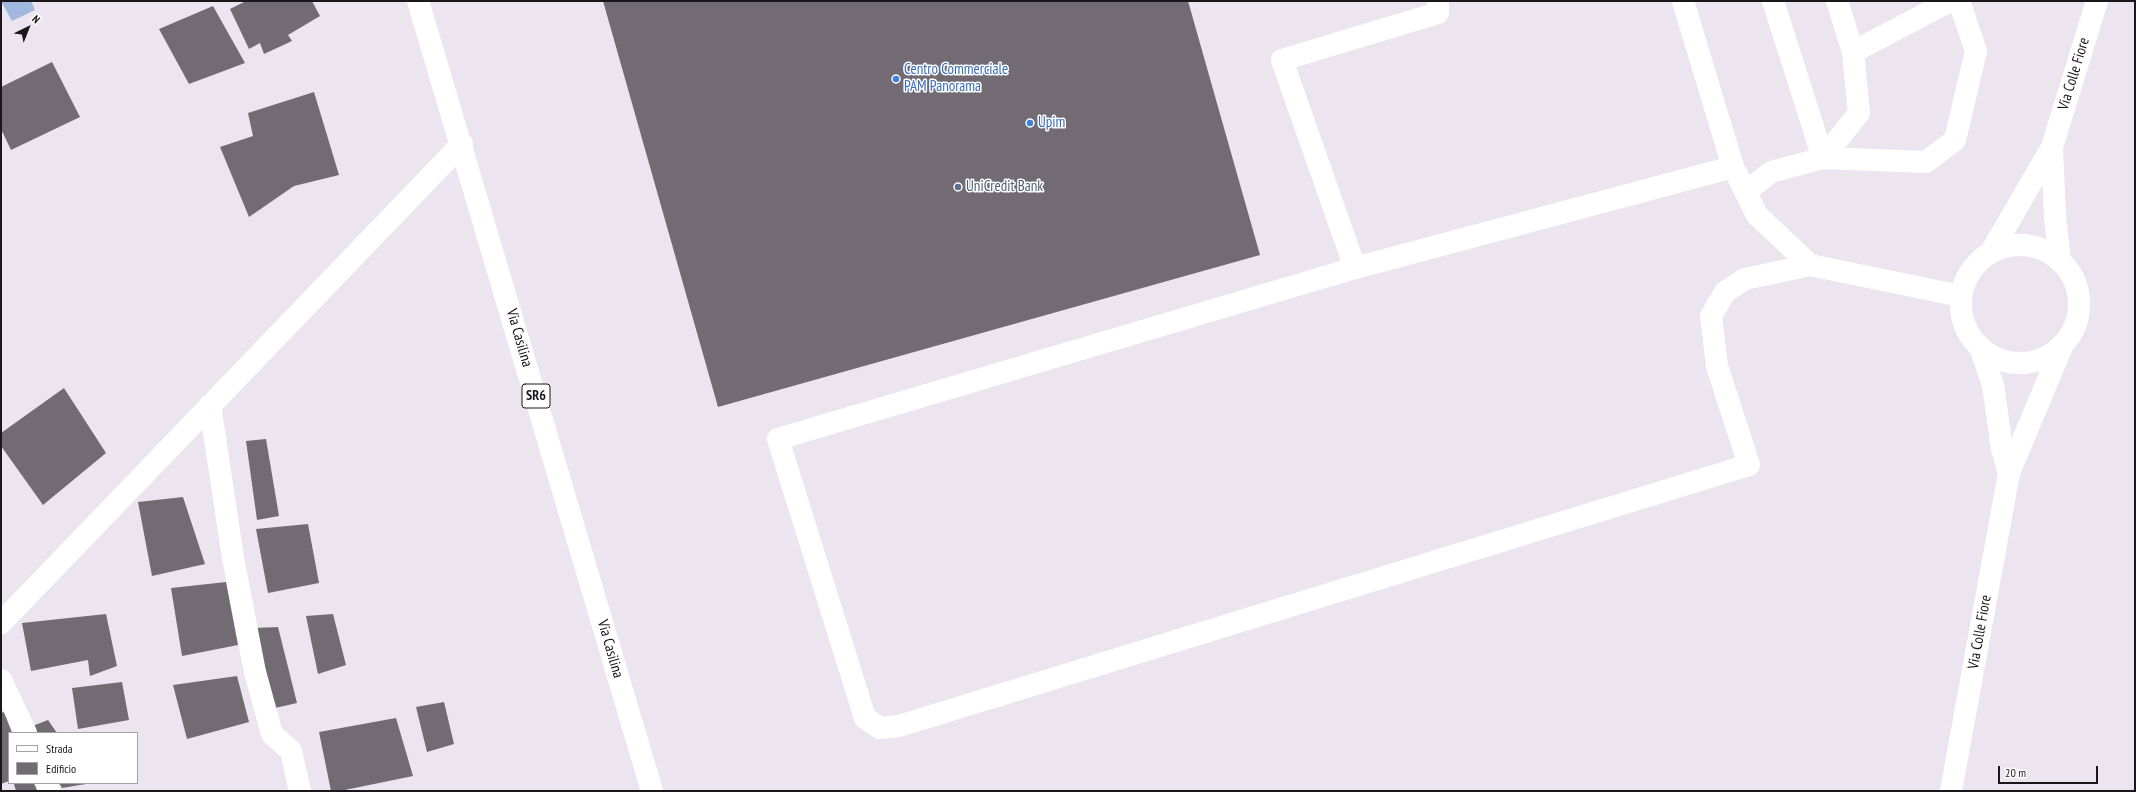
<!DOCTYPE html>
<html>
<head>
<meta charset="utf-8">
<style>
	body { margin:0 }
	#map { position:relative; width:2136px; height:792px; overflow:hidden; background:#ece5ef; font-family:"PT Sans Narrow",sans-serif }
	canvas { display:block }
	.frame { position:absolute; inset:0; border:2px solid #19171b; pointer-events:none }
	.legend { position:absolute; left:8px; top:732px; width:130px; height:52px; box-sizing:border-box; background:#fff; border:1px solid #a3a2a4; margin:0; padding:5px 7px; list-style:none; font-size:12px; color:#19171b }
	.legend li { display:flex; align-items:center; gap:8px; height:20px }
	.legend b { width:20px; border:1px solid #a3a2a4 }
	.north { position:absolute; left:8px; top:8px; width:40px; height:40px; -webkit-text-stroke:3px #fff; paint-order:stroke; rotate:43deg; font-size:11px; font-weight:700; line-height:16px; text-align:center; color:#19171b }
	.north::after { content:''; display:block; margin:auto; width:14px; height:18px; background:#19171b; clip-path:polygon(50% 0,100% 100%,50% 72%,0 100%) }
	.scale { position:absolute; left:1998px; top:766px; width:100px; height:18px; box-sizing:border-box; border:2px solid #19171b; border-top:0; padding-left:5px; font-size:12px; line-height:14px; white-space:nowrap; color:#19171b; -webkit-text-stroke:3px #fff; paint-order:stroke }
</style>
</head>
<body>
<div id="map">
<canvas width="2136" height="792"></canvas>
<div class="frame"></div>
<ul class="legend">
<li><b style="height:5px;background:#fff"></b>Strada</li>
<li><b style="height:11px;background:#726b73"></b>Edificio</li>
</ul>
<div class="north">N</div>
<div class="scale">20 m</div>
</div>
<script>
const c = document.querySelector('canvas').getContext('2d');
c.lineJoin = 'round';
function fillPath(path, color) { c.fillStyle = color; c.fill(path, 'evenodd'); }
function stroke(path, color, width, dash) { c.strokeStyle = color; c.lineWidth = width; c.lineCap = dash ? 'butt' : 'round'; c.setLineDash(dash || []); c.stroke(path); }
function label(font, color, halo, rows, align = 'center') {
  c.font = font + ' "PT Sans Narrow",sans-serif'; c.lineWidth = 3; c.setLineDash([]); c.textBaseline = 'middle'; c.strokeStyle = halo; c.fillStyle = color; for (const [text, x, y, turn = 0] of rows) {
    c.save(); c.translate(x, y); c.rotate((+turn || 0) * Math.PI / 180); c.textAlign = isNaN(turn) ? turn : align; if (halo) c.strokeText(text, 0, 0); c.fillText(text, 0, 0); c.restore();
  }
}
const water = new Path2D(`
	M1,1h30l4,9 -23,11z`);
const building = new Path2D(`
	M246,1h66l8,15 -32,19 4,6 -28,13 -4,-11 -11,6 -19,-40z
	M603,1h585l72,254 -542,152z
	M213,6l32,57 -56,21 -30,-55z
	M52,62l28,55 -69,33 -10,-21v-42z
	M314,92l25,83 -45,11 -45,31 -29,-70 33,-11 -5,-23z
	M64,388l42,65 -63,52 -42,-59v-13z
	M266,439l13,77 -22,4 -11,-79z
	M183,497l22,67 -53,12 -14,-74z
	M308,524l11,59 -51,10 -12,-64z
	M226,582l12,63 -56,11 -11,-68z
	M106,614l11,52 -27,10 -2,-16 -57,11 -9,-48z
	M333,614l13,51 -28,9 -12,-58z
	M278,627l19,76 -22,5 -21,-80z
	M237,676l12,46 -62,17 -14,-54z
	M122,682l7,38 -51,9 -6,-41z
	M444,702l10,42 -27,8 -11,-45z
	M4,712l8,21h-3v48l-8,3v-71z
	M396,718l17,58 -73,15h-9l-12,-59z
	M48,720l9,13h-24l-3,-6z
	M34,783l1,3 3,-1 3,6h-25l-2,-7z
	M59,783h27v1l-24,4z`);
const minor = new Path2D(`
	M1683,1l50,166 24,48 53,50
	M1773,1l50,157
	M1853,52l97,-51
	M2052,147l3,69 5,45
	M1823,158l36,-45 -6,-61 -16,-51
	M1733,167l-378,101 -577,171 87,279 15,10 19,-2 850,-261 -32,-99 -6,-50 14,-24 20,-13 65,-14 151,31
	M1746,192l25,-20 52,-14 103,4 29,-22 21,-89 -17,-50
	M1961 304a59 59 0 1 1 118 0a59 59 0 1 1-118 0Z
	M1991,252l61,-105 45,-146
	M1355,268l-73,-208 156,-47v-12
	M1980,347l13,38 9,64 7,24
	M210,405l23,153 22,114 17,62 19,17 9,40
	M1,623l461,-479
	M1,680l25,53
	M46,783l3,8
	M1951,791l58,-318 54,-129`);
const major = new Path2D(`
	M418,1l234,790`);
const markers = [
	[896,79,4,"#3f7fe0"],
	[1030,123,4,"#3f7fe0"],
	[958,187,4,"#5c6f8a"]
];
const shields = [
	[536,396,28]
];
const shieldNames = [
	["SR6",536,396]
];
const shopNames = [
	["Centro Commerciale",904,70],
	["PAM Panorama",904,87],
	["Upim",1038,123]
];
const streetNames = [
	["Via Colle Fiore",2074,74,-73],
	["Via Casilina",519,338,74],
	["Via Colle Fiore",1980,632,-80],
	["Via Casilina",610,649,74]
];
const serviceNames = [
	["UniCredit Bank",966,187]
];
fillPath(water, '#a3b8de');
fillPath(building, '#726b73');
stroke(minor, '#fff', 22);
stroke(major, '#fff', 22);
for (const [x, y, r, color] of markers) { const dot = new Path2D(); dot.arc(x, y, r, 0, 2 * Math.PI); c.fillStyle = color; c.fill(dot); stroke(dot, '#fff', 1.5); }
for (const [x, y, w] of shields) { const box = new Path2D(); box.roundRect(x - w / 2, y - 12, w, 24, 3); c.fillStyle = '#fff'; c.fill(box); stroke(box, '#19171b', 1); }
label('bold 14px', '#19171b', null, shieldNames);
label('15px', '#366cbe', '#fff', shopNames, 'left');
label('15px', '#19171b', '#fff', streetNames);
label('15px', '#4e5e75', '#fff', serviceNames, 'left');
</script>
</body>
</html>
